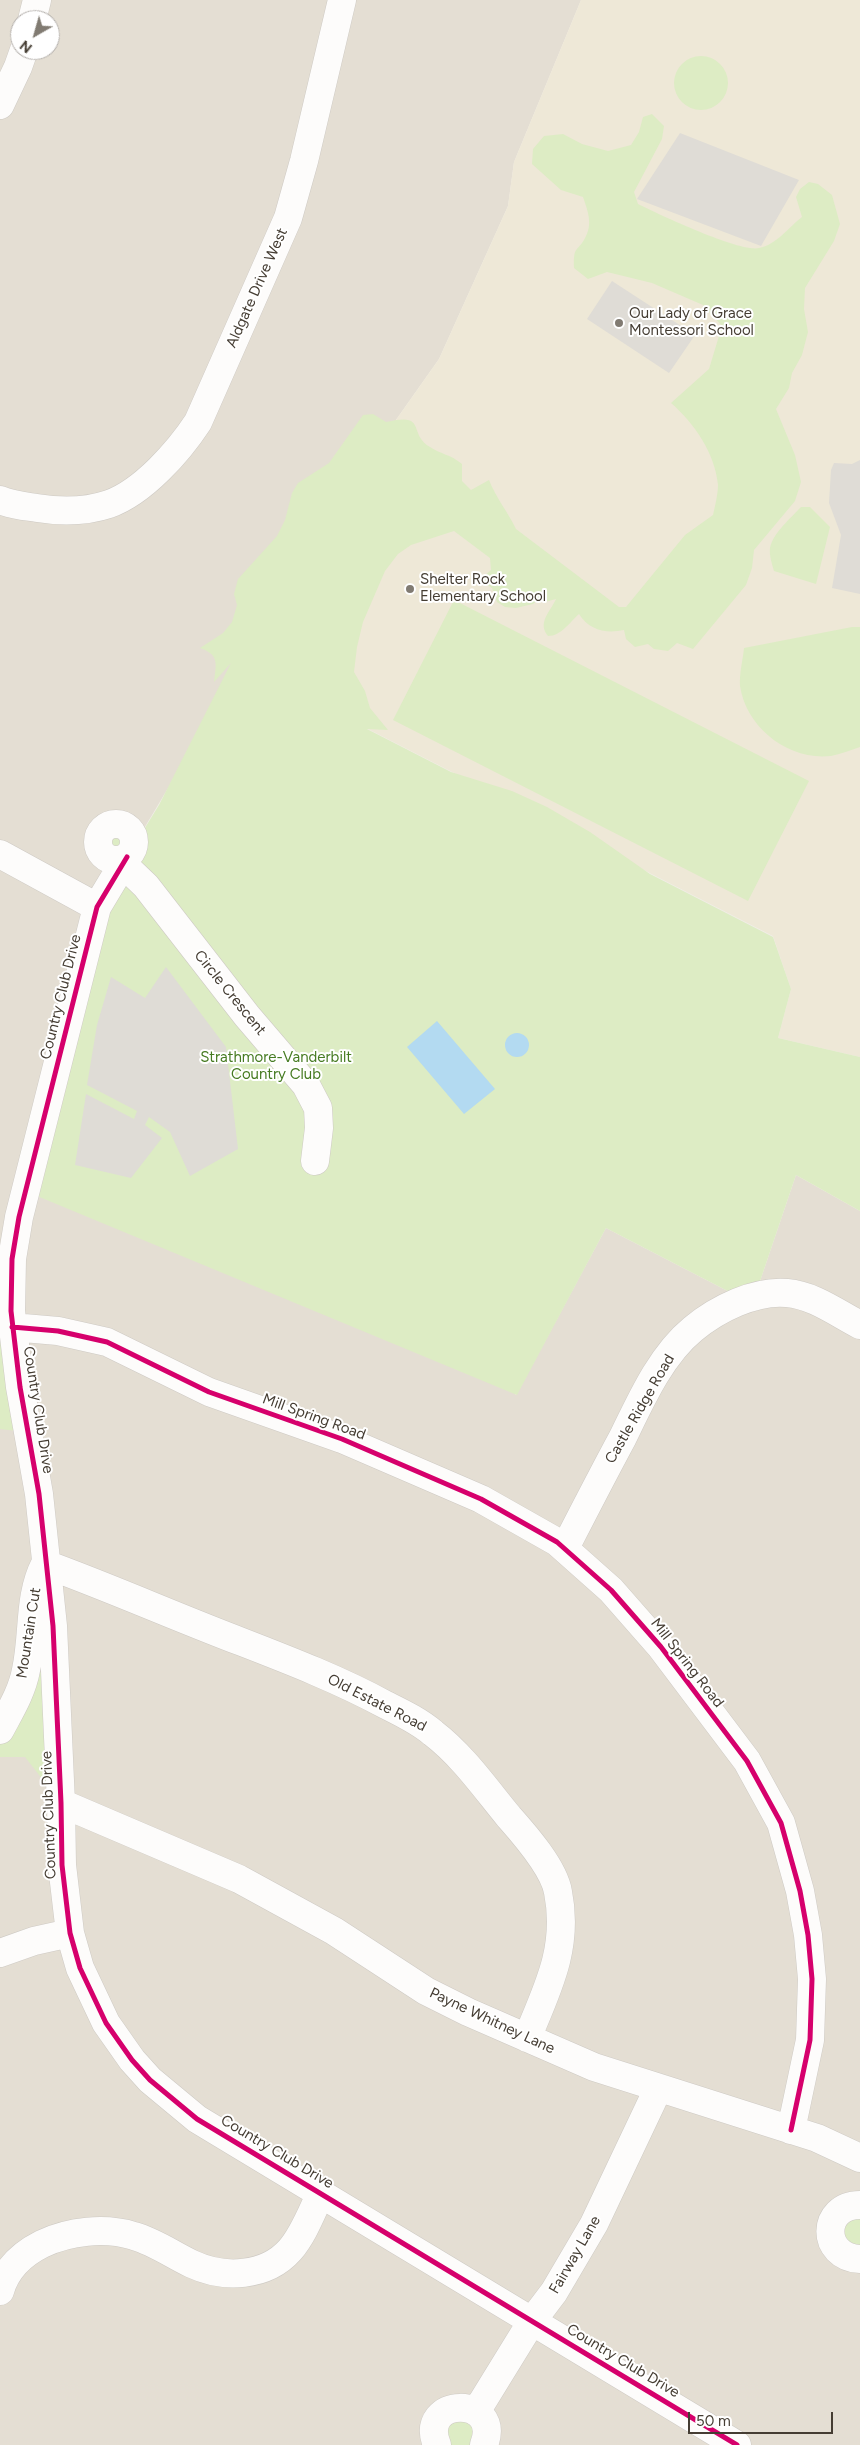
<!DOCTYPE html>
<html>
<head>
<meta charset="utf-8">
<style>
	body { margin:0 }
	#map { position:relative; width:860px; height:2445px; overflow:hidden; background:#f0ede6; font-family:Figtree,sans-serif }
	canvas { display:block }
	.north { position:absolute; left:10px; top:10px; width:50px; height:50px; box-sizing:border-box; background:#fff; border:1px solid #b5b1ad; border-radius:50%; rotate:218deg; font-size:14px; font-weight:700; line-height:20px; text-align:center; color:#453d33 }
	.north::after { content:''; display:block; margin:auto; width:18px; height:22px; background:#817b72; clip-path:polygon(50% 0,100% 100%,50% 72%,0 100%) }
	.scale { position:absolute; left:688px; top:2412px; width:145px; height:22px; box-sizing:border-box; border:2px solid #453d33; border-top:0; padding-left:6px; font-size:15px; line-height:18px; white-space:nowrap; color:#453d33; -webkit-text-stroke:4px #fff; paint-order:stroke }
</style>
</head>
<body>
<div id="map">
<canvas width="860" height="2445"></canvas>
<div class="north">N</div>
<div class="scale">50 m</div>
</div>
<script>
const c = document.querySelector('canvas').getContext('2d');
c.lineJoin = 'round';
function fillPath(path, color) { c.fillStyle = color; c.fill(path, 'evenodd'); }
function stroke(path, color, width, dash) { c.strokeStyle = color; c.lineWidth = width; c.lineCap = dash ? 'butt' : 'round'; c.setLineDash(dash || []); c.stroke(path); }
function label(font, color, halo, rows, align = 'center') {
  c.font = font + ' Figtree,sans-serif'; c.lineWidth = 4; c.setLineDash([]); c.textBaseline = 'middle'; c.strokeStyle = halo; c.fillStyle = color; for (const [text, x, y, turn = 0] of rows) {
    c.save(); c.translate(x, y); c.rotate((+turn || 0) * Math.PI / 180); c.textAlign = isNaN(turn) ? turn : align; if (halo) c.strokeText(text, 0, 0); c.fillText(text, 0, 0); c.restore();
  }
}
const residential = new Path2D(`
	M0,0h581l-67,162 -6,44 -69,153 -94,133 -248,415 419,488 90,-167 139,72 10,-4 41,-121 64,36v1234h-860zM20,20h30v30h-30z`);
const education = new Path2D(`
	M581,0h279v1057l-82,-19 13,-49 -18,-53 -540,-276 112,-168 94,-133 69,-153 6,-44z`);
const green = new Path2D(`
	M674 83a27 27 0 1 1 54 0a27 27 0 1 1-54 0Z
	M652,114l12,12 -2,13 -28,53 4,12c20,10 103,49 121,44 17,-3 30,-21 43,-31l-6,-20 4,-8 9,-7 9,2 14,11 8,29 -6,17 -29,47 -1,21 4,23 -6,23 -10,18 -3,15 -13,21 19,46 6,27 -6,19 -41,49 -2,18 -6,17 -53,64 -16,-6 -9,8 -14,-2 -6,-5 -13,3 -9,-8 -2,-9c-18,4 -35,0 -45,-16 -9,8 -18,22 -31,22 -11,-13 2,-24 8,-37l-11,3 -5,-4 -7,6 -17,4 -11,-1 -8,-5 -5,-14 -6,-4 -3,-7 8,-7 -1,-12 -36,-27 -43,14 -13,9 -13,17 -22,51 -6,25 -3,25 11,19 5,17 18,22 -21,-1 84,43 61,19 35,16 43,25 60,42 123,63 18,52 -13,49 82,19v154l-64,-36 -41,121 -10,4 -139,-72 -89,167 -492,-204 90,-331c-17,-4 -21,-21 -9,-34l16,-2 9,7 4,13 24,-39 72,-142 -17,19c2,-18 6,-27 -14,-34l23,-15 9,-11 5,-17 -3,-11 4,-15 39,-43 8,-16 7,-27 6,-10 31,-20 34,-48 10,-1 13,8c42,-10 21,11 44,25 10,7 20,7 32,17v17l9,9 18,-10c7,18 19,32 27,49l103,78h7l59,-72 28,-20c2,-9 5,-21 5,-30 -3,-32 -24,-62 -47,-82l38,-34 13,-43 -19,-21 -51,-22 -45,-11 -19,7 -14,-11c-1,-24 4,-15 12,-32 7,-13 1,-27 -3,-39l-22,-7 -29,-26 1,-15 11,-13 19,-2 19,10 26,7 23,-6 8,-13 4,-15z
	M801,507h9l20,20 -14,57 -42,-13c-2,-7 -5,-16 -4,-23 3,-15 21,-30 31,-41z
	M454,600l355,181 -61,120 -355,-181z
	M852,627h8v120c-9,3 -20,7 -29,9 -43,5 -85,-29 -91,-70 -1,-12 3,-27 4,-38z
	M0,1319l25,113 -25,-3z
	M33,1597l28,206 -36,-46h-25v-27z
	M860,2205v54l-29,-33z
	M462,2407l22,38h-47z`);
const parking = new Path2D(`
	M680,133l119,47 -38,66 -124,-47z
	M612,281l83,54 -26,38 -82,-54z
	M860,460v134l-28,-6 9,-53 -12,-32 2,-33 3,-7 18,1z
	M166,967l60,80 12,102 -48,27 -20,-44 -21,-15 -4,8 17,13 -31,40 -56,-13 11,-71 48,25 3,-8 -50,-26 10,-60 14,-48 34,21z`);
const water = new Path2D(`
	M437,1021l58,68 -31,25 -57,-67z
	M505 1045a12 12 0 1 1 24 0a12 12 0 1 1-24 0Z`);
const minor = new Path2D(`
	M32,20l5,-20
	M0,105l18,-38 6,-17
	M0,500c12,5 24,6 37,8 24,4 48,4 72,-4 34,-12 70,-53 89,-82l90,-204 16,-57 38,-161
	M98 842a18 18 0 1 1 36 0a18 18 0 1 1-36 0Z
	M0,854l97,53
	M127,857l-30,50 -78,310 -7,42 -1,52 9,76 19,107 14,132 8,177 1,62 8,68 10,35 26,55 26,37 18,20 47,39 540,326
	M123,864l23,22 101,130 59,69 12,23 1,20 -4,33
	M12,1327l46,4 49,11 102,50 133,47 139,60 76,43 54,48 50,57 86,114 34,62 19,68 8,44 4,44 -2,61 -19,90
	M565,1548c19,-37 38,-74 58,-111 18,-37 38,-82 70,-108 24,-20 62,-39 94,-36 26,2 50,20 73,32
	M0,1730c10,-19 22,-38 26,-60 8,-37 2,-73 19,-106 66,24 131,53 197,78 49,19 98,38 144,63 16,8 33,16 47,28 30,23 52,55 76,84 16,18 45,51 49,75 11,55 -10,96 -31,146
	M61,1803l178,76 95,52 92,60 42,21 126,55 223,71 43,20
	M0,1953l34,-12 36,-8
	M860,2205c-39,0 -40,52 0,54
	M0,2291c6,-22 22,-37 42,-47 27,-13 63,-17 92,-8 21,6 39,19 58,28 32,15 74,13 98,-14 14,-16 22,-39 31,-57
	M476,2412l56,-91 22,-29 40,-68 64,-135
	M437,2445c-20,-49 66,-50 47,0`);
const cycleway = new Path2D(`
	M127,857l-30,50 -78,310 -7,42 -1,52 9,76 19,107 14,132 8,177 1,62 8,68 10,35 26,55 26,37 18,20 47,39 540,326
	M12,1327l46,4 49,11 102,50 133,47 139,60 76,43 54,48 50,57 86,114 34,62 19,68 8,44 4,44 -2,61 -19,90`);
const markers = [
	[619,323,5,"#817b72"],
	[410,589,5,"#817b72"]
];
const streetNames = [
	["Aldgate Drive West",257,288,-66],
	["Circle Crescent",230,993,51],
	["Country Club Drive",61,997,-76],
	["Castle Ridge Road",640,1409,-60],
	["Country Club Drive",38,1410,81],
	["Mill Spring Road",314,1417,20],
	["Mountain Cut",29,1633,-81],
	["Mill Spring Road",687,1663,52],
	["Old Estate Road",377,1703,27],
	["Country Club Drive",49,1815,-92],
	["Payne Whitney Lane",492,2021,25],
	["Country Club Drive",277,2152,31],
	["Fairway Lane",575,2255,-60],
	["Country Club Drive",623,2361,31]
];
const poiNames = [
	["Our Lady of Grace",629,314],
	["Montessori School",629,331],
	["Shelter Rock",420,580],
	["Elementary School",420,597]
];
const parkNames = [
	["Strathmore-Vanderbilt",276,1058],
	["Country Club",276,1075]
];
fillPath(residential, '#e4ded3');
fillPath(education, '#eee8d7');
fillPath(green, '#ddecc4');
fillPath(parking, '#dfdcd6');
fillPath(water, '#b3daf1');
stroke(minor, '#cecac4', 29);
stroke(minor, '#fdfcfb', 28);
stroke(cycleway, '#d6006c', 5);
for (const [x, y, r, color] of markers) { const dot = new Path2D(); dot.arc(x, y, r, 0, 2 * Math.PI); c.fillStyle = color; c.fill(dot); stroke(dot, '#fff', 2); }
label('15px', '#453d33', '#fff', streetNames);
label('15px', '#453d33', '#fff', poiNames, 'left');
label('15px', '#467b22', '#fff', parkNames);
</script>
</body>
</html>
